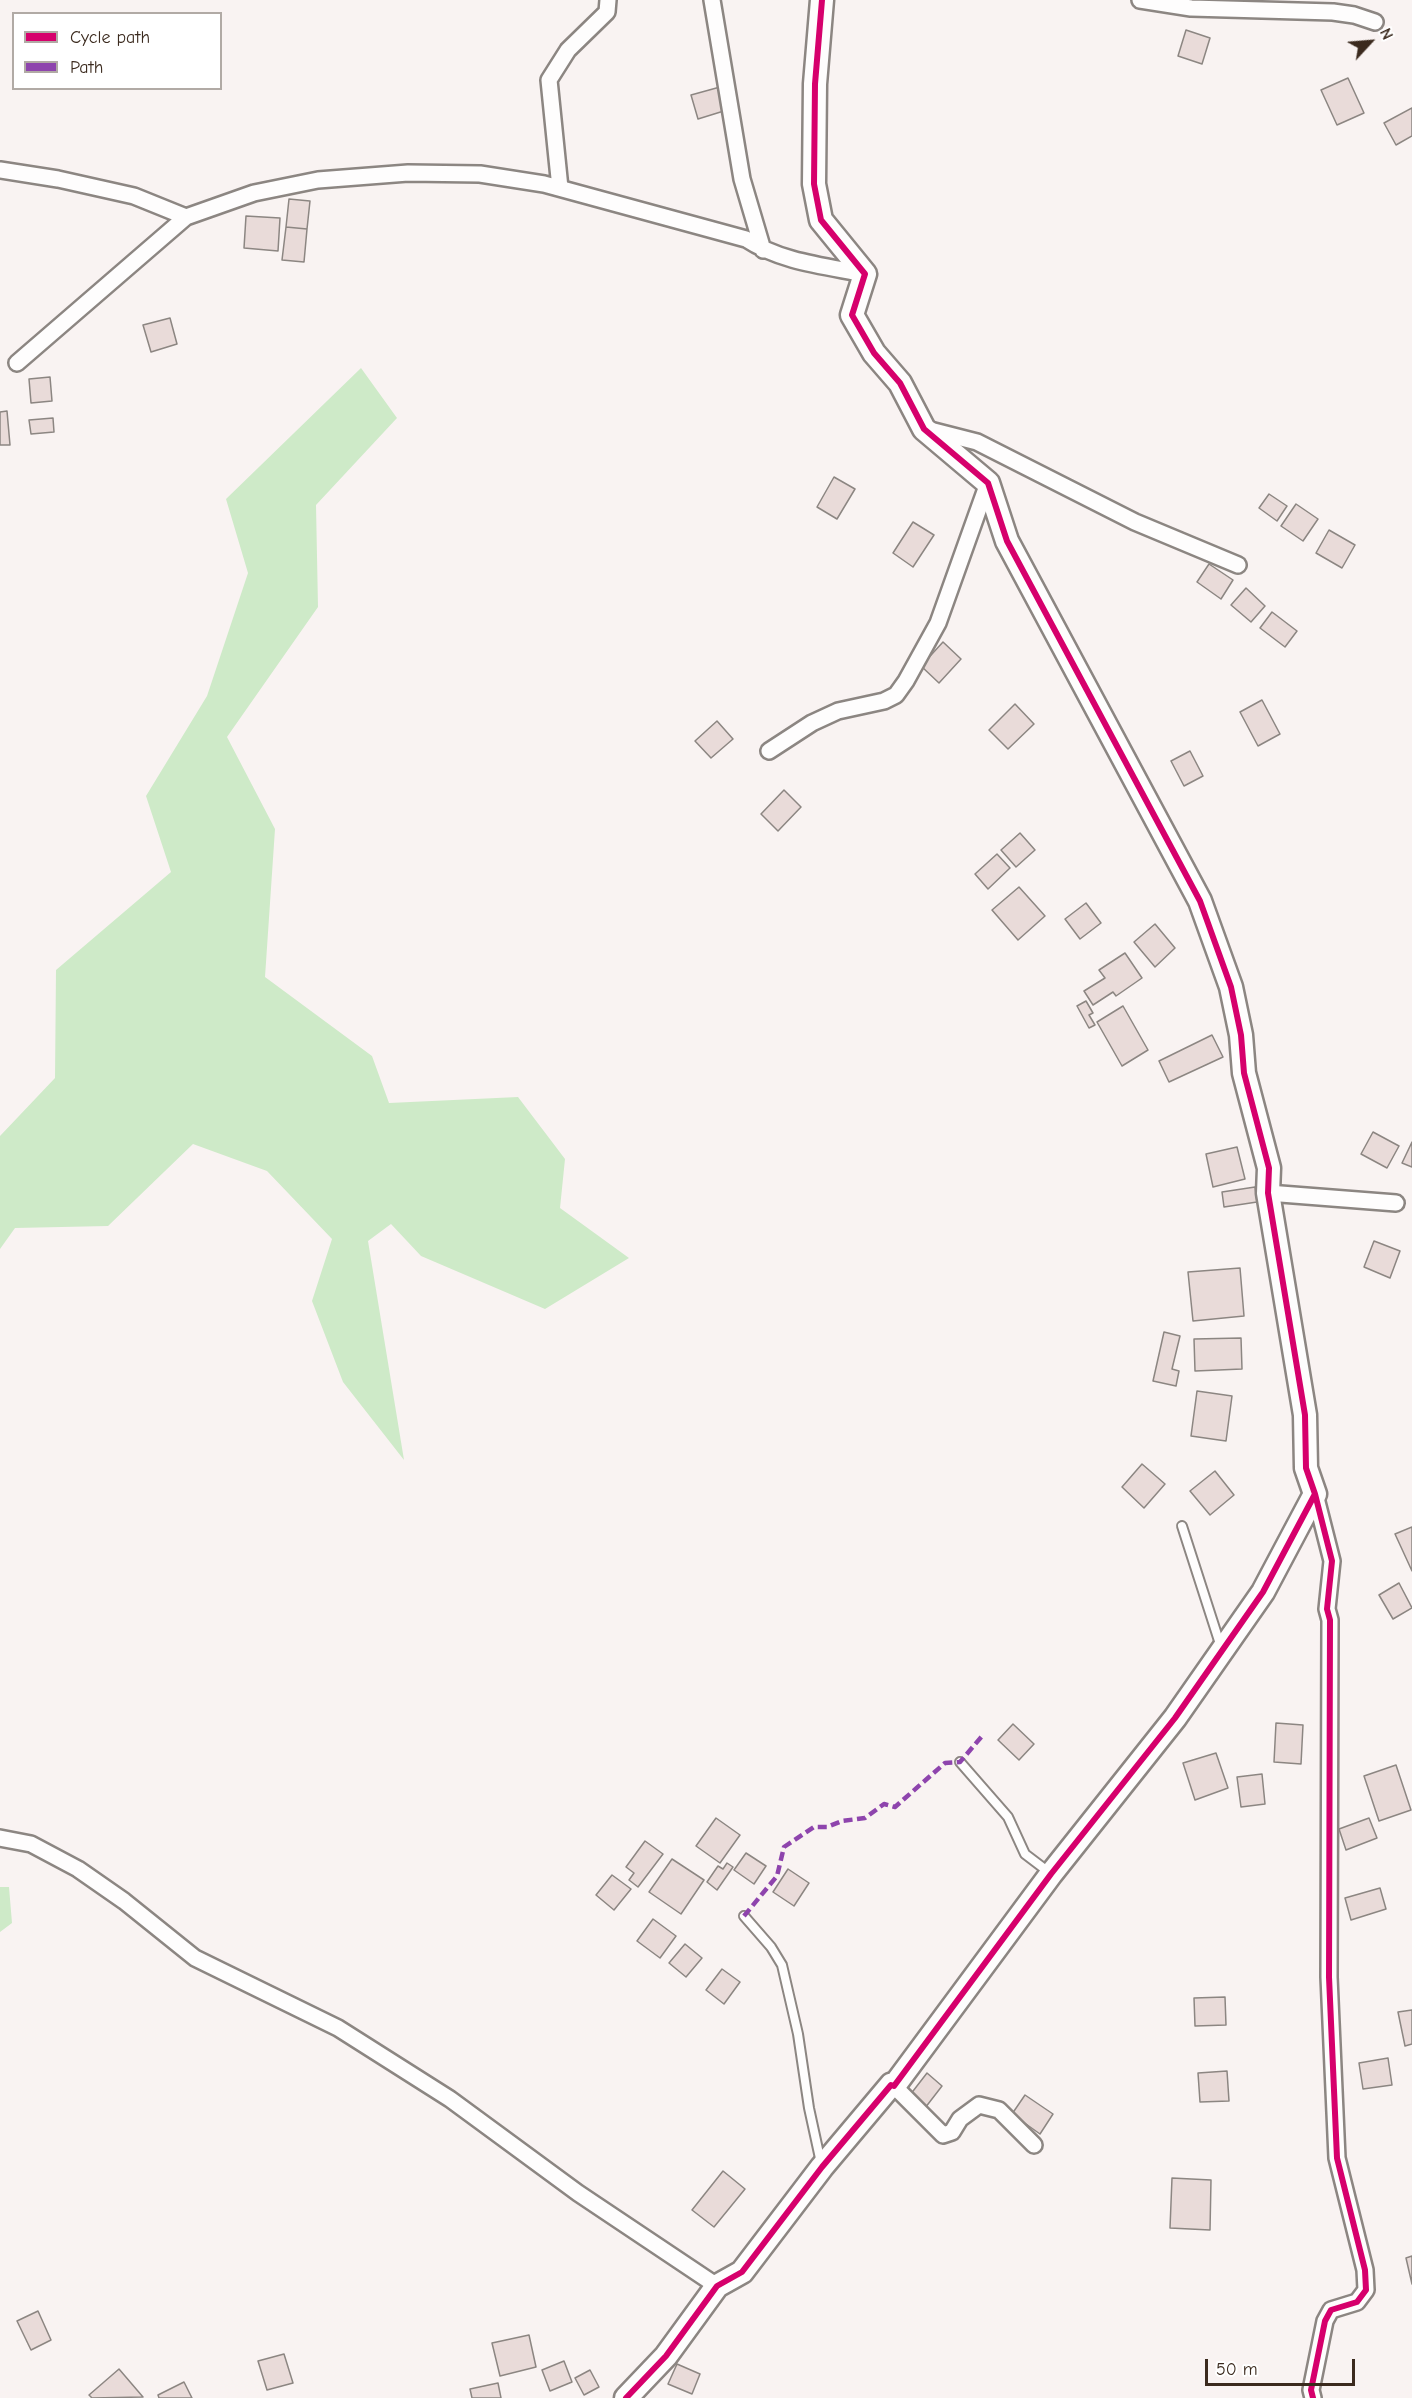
<!DOCTYPE html>
<html>
<head>
<meta charset="utf-8">
<style>
	body { margin:0 }
	#map { position:relative; width:1412px; height:2398px; overflow:hidden; background:#f9f3f2; font-family:"Comic Neue",sans-serif }
	canvas { display:block }
	.legend { position:absolute; left:12px; top:12px; width:210px; height:78px; box-sizing:border-box; background:#fff; border:2px solid #b1aaa5; margin:0; padding:8px 10px; list-style:none; font-size:18px; color:#3b2a1e }
	.legend li { display:flex; align-items:center; gap:12px; height:30px }
	.legend b { width:30px; border:2px solid #b1aaa5 }
	.north { position:absolute; left:1340px; top:12px; width:60px; height:60px; -webkit-text-stroke:4px #fff; paint-order:stroke; rotate:64deg; font-size:16px; font-weight:700; line-height:24px; text-align:center; color:#3b2a1e }
	.north::after { content:''; display:block; margin:auto; width:21px; height:27px; background:#3b2a1e; clip-path:polygon(50% 0,100% 100%,50% 72%,0 100%) }
	.scale { position:absolute; left:1205px; top:2359px; width:150px; height:27px; box-sizing:border-box; border:3px solid #3b2a1e; border-top:0; padding-left:8px; font-size:18px; line-height:21px; white-space:nowrap; color:#3b2a1e; -webkit-text-stroke:4px #fff; paint-order:stroke }
</style>
</head>
<body>
<div id="map">
<canvas width="1412" height="2398"></canvas>
<ul class="legend">
<li><b style="height:8px;background:#d6006c"></b>Cycle path</li>
<li><b style="height:8px;background:#8e44ad"></b>Path</li>
</ul>
<div class="north">N</div>
<div class="scale">50 m</div>
</div>
<script>
const c = document.querySelector('canvas').getContext('2d');
c.lineJoin = 'round';
function fillPath(path, color) { c.fillStyle = color; c.fill(path, 'evenodd'); }
function stroke(path, color, width, dash) { c.strokeStyle = color; c.lineWidth = width; c.lineCap = dash ? 'butt' : 'round'; c.setLineDash(dash || []); c.stroke(path); }
const green = new Path2D(`
	M361,368l36,50 -81,87 2,102 -91,130 48,92 -10,148 107,79 17,47 129,-6 47,62 -5,49 69,50 -84,51 -124,-53 -30,-32 -23,17 36,219 -61,-78 -31,-81 20,-62 -65,-68 -74,-27 -85,82 -93,2 -15,21v-113l55,-58 1,-108 115,-98 -25,-76 61,-100 41,-123 -22,-74z
	M0,1887h9l3,36 -12,9z`);
const building = new Path2D(`
	M1186,30l24,8 -8,26 -24,-8z
	M1348,78l16,35 -27,12 -16,-35z
	M720,87l7,23 -29,9 -7,-24z
	M1412,108v28l-16,9 -12,-22z
	M289,199l21,2 -3,28 -21,-2z
	M246,216l34,2 -2,33 -34,-3z
	M286,227l21,2 -3,33 -22,-2z
	M170,318l7,26 -26,8 -8,-27z
	M50,377l2,24 -21,2 -2,-24z
	M7,411l3,34h-10v-33z
	M53,418l1,14 -23,2 -2,-14z
	M834,477l21,12 -18,30 -20,-12z
	M1269,494l18,12 -10,15 -18,-13z
	M1296,504l22,15 -15,22 -22,-15z
	M913,522l21,13 -21,32 -20,-14z
	M1329,530l26,15 -13,23 -26,-15z
	M1209,564l24,16 -12,19 -24,-17z
	M1246,588l19,18 -14,16 -20,-17z
	M1272,612l25,19 -12,16 -25,-19z
	M943,642l18,17 -22,24 -18,-17z
	M1262,700l18,34 -22,12 -18,-34z
	M1015,704l19,20 -26,25 -19,-19z
	M717,721l16,18 -22,19 -16,-17z
	M1190,751l13,25 -19,10 -13,-25z
	M784,790l17,17 -23,24 -17,-17z
	M1020,833l15,17 -19,17 -15,-17z
	M997,854l13,14 -22,21 -13,-15z
	M1019,887l26,29 -27,24 -26,-30z
	M1086,903l15,20 -21,16 -15,-20z
	M1155,924l20,24 -20,19 -21,-25z
	M1125,953l17,25 -26,18 -3,-4 -20,13 -9,-14 21,-13 -6,-8z
	M1086,1001l7,12 -4,2 6,10 -6,3 -12,-22z
	M1123,1006l25,44 -26,16 -25,-44z
	M1212,1035l11,22 -54,25 -10,-21z
	M1373,1132l26,14 -12,22 -26,-14z
	M1412,1142v25l-10,-4z
	M1237,1147l8,32 -32,8 -7,-33z
	M1255,1187l2,15 -33,5 -2,-15z
	M1374,1241l26,10 -10,27 -26,-11z
	M1240,1268l4,48 -51,5 -5,-49z
	M1164,1332l16,4 -8,33 7,2 -3,15 -23,-5z
	M1241,1338l1,31 -47,2 -1,-32z
	M1197,1391l35,5 -6,45 -35,-5z
	M1142,1464l23,20 -21,24 -22,-21z
	M1215,1471l19,24 -24,20 -20,-24z
	M1412,1527v44l-17,-37z
	M1399,1583l13,25 -19,11 -14,-24z
	M1276,1723l27,2 -2,39 -27,-2z
	M1013,1724l21,20 -15,16 -21,-20z
	M1216,1753l12,35 -33,12 -12,-37z
	M1396,1765l15,45 -32,11 -15,-45z
	M1262,1774l3,30 -24,3 -4,-30z
	M716,1818l24,17 -20,28 -24,-17z
	M1369,1818l8,20 -31,12 -7,-21z
	M645,1841l18,13 -25,33 -9,-7 5,-7 -8,-6z
	M746,1853l20,13 -12,18 -20,-14z
	M672,1859l32,21 -23,34 -32,-22z
	M727,1863l6,4 -16,23 -10,-8 11,-16 5,3z
	M788,1869l21,14 -15,23 -21,-14z
	M612,1875l19,14 -17,21 -18,-15z
	M1380,1888l6,21 -35,11 -6,-22z
	M653,1919l23,17 -16,22 -23,-17z
	M685,1944l17,14 -16,19 -17,-14z
	M722,1969l18,13 -16,22 -18,-14z
	M1225,1997l1,28 -31,1 -1,-28z
	M1412,2010v34l-7,2 -7,-34z
	M1388,2058l4,27 -29,4 -4,-26z
	M1227,2071l2,30 -29,1 -2,-29z
	M927,2073l15,13 -17,22 -15,-13z
	M1025,2095l28,19 -13,20 -28,-20z
	M723,2171l22,18 -31,38 -22,-17z
	M1172,2178l39,2 -1,50 -40,-2z
	M1412,2256v28l-6,-26z
	M38,2311l13,29 -20,10 -14,-29z
	M529,2335l7,32 -36,9 -8,-33z
	M284,2354l9,29 -26,7 -9,-29z
	M564,2361l8,21 -22,9 -8,-21z
	M677,2364l23,10 -8,20 -24,-10z
	M119,2369l24,28 -51,1 -3,-3z
	M590,2370l9,17 -15,8 -9,-17z
	M184,2382l8,16h-33l-1,-3z
	M498,2383l3,15h-29l-2,-9z`);
const lane = new Path2D(`
	M1182,1526l38,118
	M960,1762l48,55 17,37 25,19
	M744,1916l27,31 11,18 16,69 11,74 12,55`);
const street = new Path2D(`
	M712,0l30,179 21,71
	M1140,0l51,8 142,4 21,3 21,7
	M0,170l58,9 76,17 52,21
	M560,188l-11,-108 19,-30 39,-38 1,-12
	M17,363l169,-146 68,-24 64,-13 90,-7 72,1 64,10 202,55c35,23 79,27 119,35
	M930,430l47,12 158,80 103,43
	M769,751l43,-28 26,-12 46,-10 12,-6 10,-14 32,-58 50,-140
	M1268,1193l128,10
	M0,1838l31,6 47,25 46,32 71,57 143,70 112,71 128,94 139,93
	M894,2086l49,49 9,-3 8,-13 19,-14 20,5 35,35
	M1313,2398l-2,-8 14,-69 6,-11 26,-8 9,-12 -1,-20 -28,-112 -8,-181 1,-357 -3,-11 5,-48 -17,-67`);
const secondary = new Path2D(`
	M626,2398l40,-42 51,-70 25,-14 80,-105 69,-82 3,1 157,-212 124,-156 88,-126 52,-98 -9,-26 -1,-53 -37,-222 1,-25 -25,-95 -3,-38 -10,-48 -31,-86 -193,-360 -19,-58 -64,-54 -24,-46 -26,-30 -22,-38 13,-41 -44,-54 -7,-36 1,-100 7,-84`);
const quiet = new Path2D(`
	M744,1916l33,-40 7,-29 30,-20h13l15,-6 23,-3 19,-14 11,3 50,-44 15,-1 23,-27`);
const cycleway = new Path2D(`
	M626,2398l40,-42 51,-70 25,-14 80,-105 69,-82 3,1 157,-212 124,-156 88,-126 52,-98 -9,-26 -1,-53 -37,-222 1,-25 -25,-95 -3,-38 -10,-48 -31,-86 -193,-360 -19,-58 -64,-54 -24,-46 -26,-30 -22,-38 13,-41 -44,-54 -7,-36 1,-100 7,-84
	M1313,2398l-2,-8 14,-69 6,-11 26,-8 9,-12 -1,-20 -28,-112 -8,-181 1,-357 -3,-11 5,-48 -17,-67`);
fillPath(green, '#ceeac8');
fillPath(building, '#e9dbd9');
stroke(building, '#8c8682', 1.5);
stroke(lane, '#8c8682', 12);
stroke(street, '#8c8682', 20);
stroke(secondary, '#8c8682', 27);
stroke(lane, '#fefdfd', 8);
stroke(street, '#fefdfd', 15);
stroke(secondary, '#fefdfd', 22);
stroke(quiet, '#8e44ad', 4.5, [9, 4.5]);
stroke(cycleway, '#d6006c', 6);
</script>
</body>
</html>
